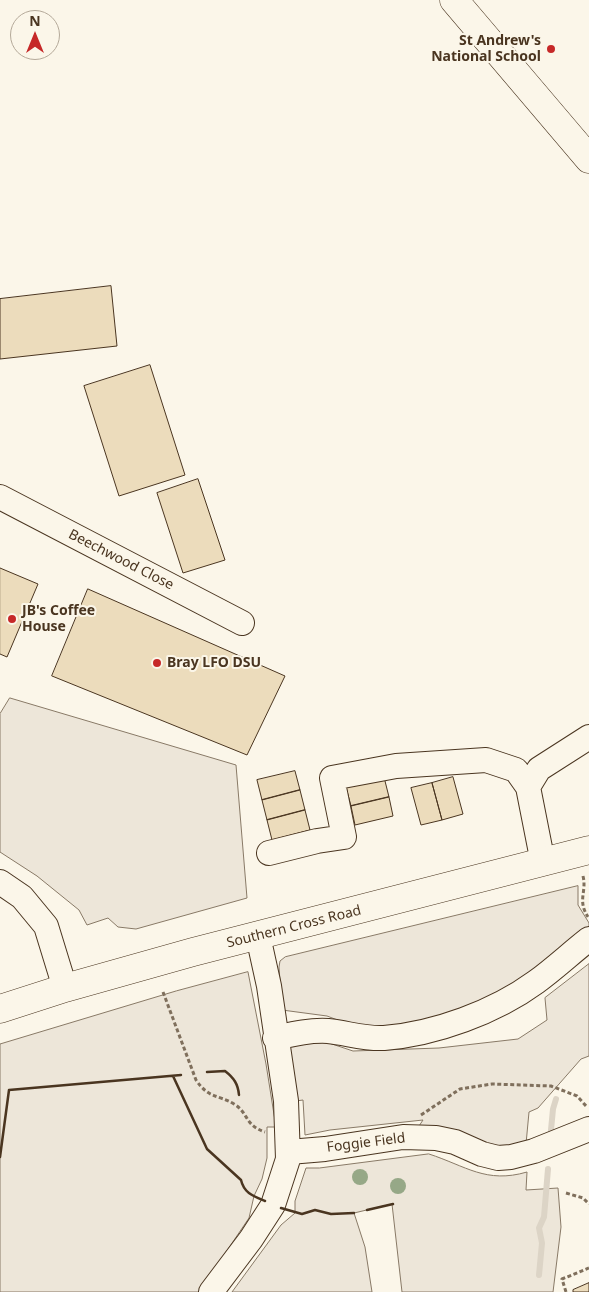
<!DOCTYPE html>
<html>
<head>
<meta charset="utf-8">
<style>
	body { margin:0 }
	#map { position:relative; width:589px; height:1292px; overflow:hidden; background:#fbf6e9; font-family:"Noto Sans",sans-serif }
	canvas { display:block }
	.north { position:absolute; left:10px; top:10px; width:50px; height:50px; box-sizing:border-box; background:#fbf6e9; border:1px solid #b4a999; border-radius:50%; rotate:0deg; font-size:14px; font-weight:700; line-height:20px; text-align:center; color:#4a3520 }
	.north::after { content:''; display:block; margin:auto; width:18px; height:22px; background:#c62828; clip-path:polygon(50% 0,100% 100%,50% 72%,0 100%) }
</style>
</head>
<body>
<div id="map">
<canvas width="589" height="1292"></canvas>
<div class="north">N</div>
</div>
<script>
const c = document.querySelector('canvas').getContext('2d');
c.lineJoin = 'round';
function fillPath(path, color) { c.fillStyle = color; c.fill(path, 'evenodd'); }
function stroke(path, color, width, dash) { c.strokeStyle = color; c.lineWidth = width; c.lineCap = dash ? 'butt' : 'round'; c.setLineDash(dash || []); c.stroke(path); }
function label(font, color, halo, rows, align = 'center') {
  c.font = font + ' "Noto Sans",sans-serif'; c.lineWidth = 4; c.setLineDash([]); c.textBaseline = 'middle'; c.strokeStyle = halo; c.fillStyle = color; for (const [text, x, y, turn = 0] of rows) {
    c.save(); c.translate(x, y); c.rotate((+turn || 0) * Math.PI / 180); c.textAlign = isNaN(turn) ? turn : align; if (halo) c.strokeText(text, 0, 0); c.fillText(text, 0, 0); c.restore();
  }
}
const green = new Path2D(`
	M10,698l226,67 11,133 -111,31 -18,-2 -10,-9 -21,7 -8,-15 -42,-34 -37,-24v-138z
	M578,886v19l11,18v5l-53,49 -99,46 -76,6 -34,-13 -45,-6 -3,-43 1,-6 5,-4z
	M589,964v92l-8,3 -43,49 -9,4 -3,32 -30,4 -46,-18 -18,-4h-13l4,-6 -93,10 -25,5 -2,-35 -7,1 -8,-62 23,-2 42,14 86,-3 79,-9 29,-19 -2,-22z
	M248,972l18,92 10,63h-9v31l-5,21 -8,17 -5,22 -50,74h-199v-248l176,-53z
	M429,1154c37,12 57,30 98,18l-1,18 32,-2 3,39 -8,65h-151l-10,-88 -38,9 11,34 7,45h-140l49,-67 14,-12v-12l11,-33h13z`);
const stream = new Path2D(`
	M551,1130l2,-21 3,-10
	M539,1275l3,-32 -3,-15 5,-11 4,-48`);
const building = new Path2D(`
	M111,286l6,60 -117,13v-60z
	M150,365l35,110 -66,21 -35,-110z
	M198,479l27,81 -42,13 -26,-80z
	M0,568l38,16 -31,73 -7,-3z
	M88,589l197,87 -38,79 -195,-79z
	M295,771l5,19 -38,10 -5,-20z
	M384,777l5,20 -38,9 -5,-19z
	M453,777l10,37 -21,6 -10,-37z
	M432,783l10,37 -21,5 -10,-37z
	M300,790l5,20 -38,10 -5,-20z
	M389,797l4,19 -38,9 -4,-19z
	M305,810l5,20 -38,10 -5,-20z
	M589,1283v9h-16v-2z`);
const path = new Path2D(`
	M583,876c4,16 -6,24 5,41
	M163,992l33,88c13,19 21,14 38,24 15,9 10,21 31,28
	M421,1115l39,-26 32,-5 59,2 26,10 10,11
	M566,1193l17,5 6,6
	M566,1292l-4,-13 27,-11`);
const minor = new Path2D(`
	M0,497l242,126
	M269,853l48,-12 27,-4 -12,-59 64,-12 90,-6 30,10 12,17
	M543,863l-15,-76 11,-18 50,-32
	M0,882l22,15 24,29 19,62
	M275,1038c18,-4 34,-8 53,-7 20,2 35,8 56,7 51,-4 111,-26 152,-56 18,-13 35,-29 53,-43
	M289,1152l36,-3 78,-12 33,1 19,4 27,12 16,4 13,-1 23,-6 55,-22
	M211,1292l40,-53 22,-34 15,-46 -2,-58 -17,-115 -11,-50`);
const major = new Path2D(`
	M454,0l135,159
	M0,1009l65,-21 128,-36 396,-102`);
const wall = new Path2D(`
	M207,1072l18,-1c9,7 13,13 14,24
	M173,1076l34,73 34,31c3,13 12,16 24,21
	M0,1157l9,-67 172,-15
	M281,1208l21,6 13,-4 16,4 23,-1
	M367,1210l26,-6`);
const trees = [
	[360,1177],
	[398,1186]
];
const markers = [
	[551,49,5,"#c62828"],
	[12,619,5,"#c62828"],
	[157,663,5,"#c62828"]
];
const poiNames = [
	["St Andrew's",541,41,"right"],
	["National School",541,57,"right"],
	["JB's Coffee",22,611],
	["House",22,627],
	["Bray LFO DSU",167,663]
];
const streetNames = [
	["Beechwood Close",121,560,27],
	["Southern Cross Road",294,927,-14],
	["Foggie Field",366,1143,-7]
];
fillPath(green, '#ede6d9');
stroke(green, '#887966', 1);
stroke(stream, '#dcd4c6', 6);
fillPath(building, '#ecdcbc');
stroke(building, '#4a3520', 1);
stroke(minor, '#4a3520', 26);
stroke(major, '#4a3520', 29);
stroke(path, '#7f6f5c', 3, [4, 2.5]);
stroke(minor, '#fbf6e9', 24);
stroke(major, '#fbf6e9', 28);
stroke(wall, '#4a3520', 2.5);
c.fillStyle = '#96a887';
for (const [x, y] of trees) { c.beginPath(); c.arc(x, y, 8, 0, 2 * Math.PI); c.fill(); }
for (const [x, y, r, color] of markers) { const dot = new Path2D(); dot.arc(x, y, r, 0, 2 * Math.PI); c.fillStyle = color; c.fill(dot); stroke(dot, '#fbf6e9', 2); }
label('bold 14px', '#4a3520', '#fbf6e9', poiNames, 'left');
label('14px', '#4a3520', '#fbf6e9', streetNames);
</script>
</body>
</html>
